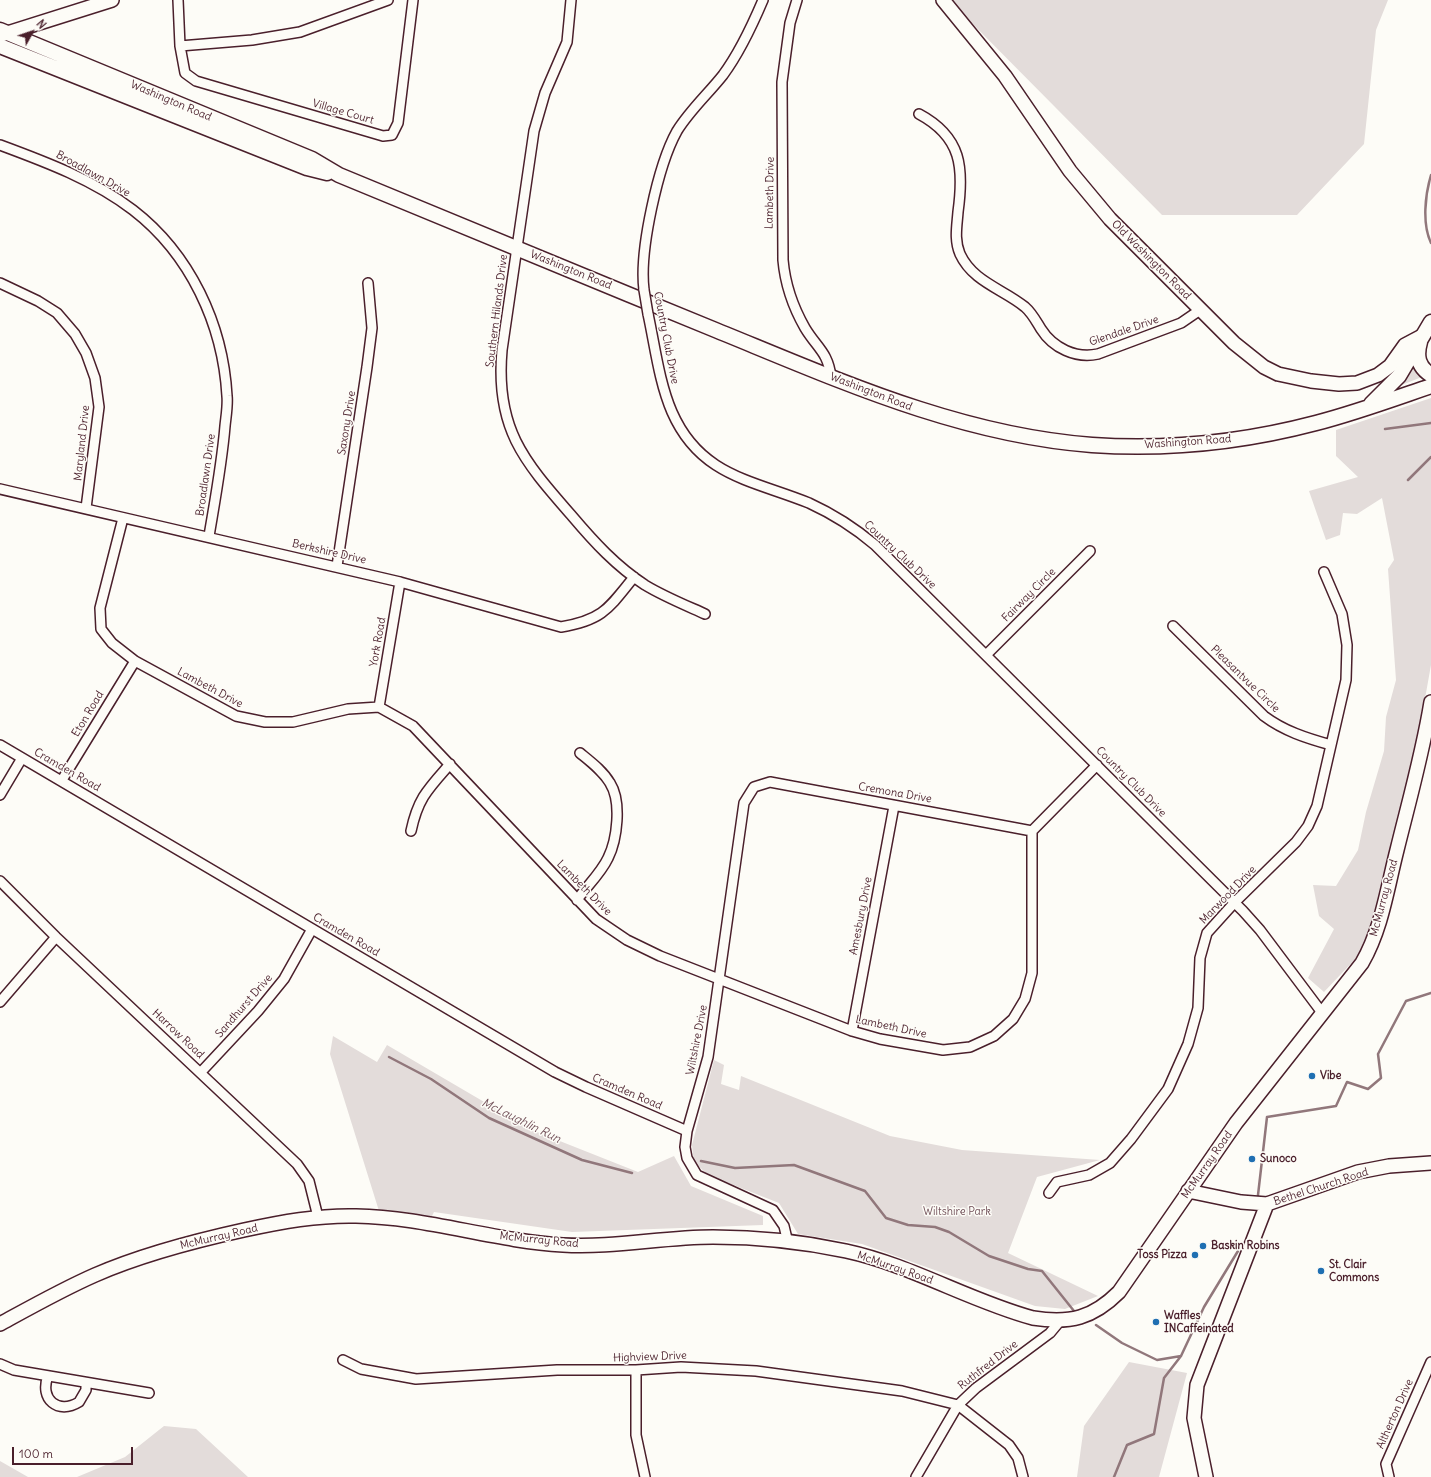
<!DOCTYPE html>
<html>
<head>
<meta charset="utf-8">
<style>
	body { margin:0 }
	#map { position:relative; width:1431px; height:1477px; overflow:hidden; background:#fdfcf7; font-family:Delius,sans-serif }
	canvas { display:block }
	.north { position:absolute; left:12px; top:12px; width:40px; height:40px; -webkit-text-stroke:3px #fdfcf7; paint-order:stroke; rotate:50deg; font-size:11px; font-weight:700; line-height:16px; text-align:center; color:#4a1f2b }
	.north::after { content:''; display:block; margin:auto; width:14px; height:18px; background:#4a1f2b; clip-path:polygon(50% 0,100% 100%,50% 72%,0 100%) }
	.scale { position:absolute; left:12px; top:1447px; width:121px; height:18px; box-sizing:border-box; border:2px solid #4a1f2b; border-top:0; padding-left:5px; font-size:12px; line-height:14px; white-space:nowrap; color:#4a1f2b; -webkit-text-stroke:3px #fdfcf7; paint-order:stroke }
</style>
</head>
<body>
<div id="map">
<canvas width="1431" height="1477"></canvas>
<div class="north">N</div>
<div class="scale">100 m</div>
</div>
<script>
const c = document.querySelector('canvas').getContext('2d');
c.lineJoin = 'round';
function fillPath(path, color) { c.fillStyle = color; c.fill(path, 'evenodd'); }
function stroke(path, color, width, dash) { c.strokeStyle = color; c.lineWidth = width; c.lineCap = dash ? 'butt' : 'round'; c.setLineDash(dash || []); c.stroke(path); }
function label(font, color, halo, rows, align = 'center') {
  c.font = font + ' Delius,sans-serif'; c.lineWidth = 3; c.setLineDash([]); c.textBaseline = 'middle'; c.strokeStyle = halo; c.fillStyle = color; for (const [text, x, y, turn = 0] of rows) {
    c.save(); c.translate(x, y); c.rotate((+turn || 0) * Math.PI / 180); c.textAlign = isNaN(turn) ? turn : align; if (halo) c.strokeText(text, 0, 0); c.fillText(text, 0, 0); c.restore();
  }
}
const green = new Path2D(`
	M949,0h439l-12,30 -12,114 -67,71h-135z
	M1413,363l9,14 -23,9z
	M1431,398v267l-15,84 -42,168 -14,37 -36,38 -16,-14 26,-49 -15,-13 -6,-31 23,1 22,-36 8,-38 18,-61 2,-34 10,-37 -8,-111 6,-9 -12,-62 -25,16 -14,-1 -3,22 -14,5 -17,-49 49,-14 -22,-21v-26z
	M333,1036l44,26 10,-17 145,85 106,42 36,-16 17,30 72,30v9l-191,7 -138,-20 -3,6 -52,-7 -49,-157z
	M714,1060l10,5 -3,19 18,6 2,-14 149,60 72,14 138,10 -63,17 -29,76 90,43 -33,13 -30,-3 -173,-62 -64,-10 -19,-31 -71,-28 -14,-13 -2,-17z
	M1129,1362l58,11 -28,104h-82l7,-51z
	M164,1426l32,3 52,48h-171l48,-20z
	M0,1461l28,16h-28z`);
const stream = new Path2D(`
	M1431,175c-6,20 -9,49 0,68
	M1385,429l46,-6
	M1408,480l23,-23
	M389,1057l42,22 58,39 93,42 50,13
	M701,1161l34,7 59,-3 71,26 21,27 22,7 27,2 14,5 40,24 39,13 14,2 32,40
	M1258,1195l9,-78 69,-11 11,-24 21,7 13,-11 -3,-24 28,-53 25,-8
	M1096,1325l26,18 35,17 24,-4
	M1114,1477l13,-32 27,-11 10,-56 17,-22 23,-49 34,-56`);
const street = new Path2D(`
	M178,0l2,46 5,27 11,8 187,55 9,-1 6,-12 15,-123
	M571,0l-4,42 -22,51 -11,38 -32,219c-7,79 22,111 70,166 22,26 44,50 73,69 18,11 40,20 60,29
	M797,0l-7,23 -8,59 1,178c2,23 10,47 22,68 12,20 23,24 26,49
	M180,46l72,-6 48,-8 88,-32
	M919,114c43,23 45,54 39,98 -1,14 -4,28 2,42 13,28 43,35 65,53 7,6 11,14 16,22 12,19 35,30 57,25l83,-31 19,-13
	M0,145c46,17 94,35 133,65 57,44 90,114 94,186 1,9 -1,20 -2,30 -3,37 -10,74 -16,110
	M0,283l38,18 19,12 18,21 11,19 9,25 4,29 -13,101
	M644,290c-5,-39 14,-125 33,-159 13,-21 31,-37 46,-56 17,-23 29,-49 40,-75
	M648,314c7,32 11,68 24,98 28,64 80,68 137,91 24,11 46,25 66,42l368,366 17,19 63,84
	M0,489l400,93 161,45c42,-7 48,-19 73,-50
	M123,518l-23,90 1,21 11,14 23,18 101,55 29,6h28l55,-13 31,-2 34,19 183,193 31,21 33,16 192,75 28,8 63,11 27,-3 24,-11 19,-17 12,-20 7,-26v-142l65,-66
	M337,566l30,-199 5,-39 -4,-45
	M1173,626l91,90c20,15 42,22 67,29
	M986,655l104,-104
	M379,707l21,-125
	M0,745l555,327 31,15 101,44
	M62,780l73,-119
	M0,795l22,-37
	M411,831c7,-33 17,-42 39,-67
	M0,881l56,56 241,227 12,17 9,36
	M577,900c10,-14 24,-27 31,-42 9,-18 14,-56 2,-75 -7,-12 -19,-21 -30,-30
	M0,1002l56,-65
	M852,1031l42,-225
	M201,1072l57,-61 26,-32 28,-50
	M1049,1193l8,-11 32,-7 21,-12 21,-24 37,-50 20,-45 10,-36 2,-50 7,-25 28,-31 61,-60 12,-16 9,-20 29,-126 1,-35 -5,-31 -18,-42
	M788,1243l-4,-17 -11,-16 -76,-35 -10,-17 -2,-11 2,-16 21,-74 36,-254 10,-16 16,-5 262,49
	M343,1360l18,9 55,10 141,-9h79l45,-3 75,4 146,20 56,14 51,40 9,13 5,19
	M0,1364l14,6 135,23
	M636,1370v65l9,42
	M48,1376c-9,23 10,39 31,26l7,-12v-7
	M916,1477l42,-72 18,-17 74,-55 10,-12
	M1389,1477l-3,-13 45,-102`);
const secondary = new Path2D(`
	M943,0l62,76 65,95 40,48 124,124 30,24 14,7 33,7 28,3 18,-1 21,-8 12,-9 15,-21 17,-9
	M1,35l111,-35
	M1188,1191l53,11 26,2 91,-32 31,-6 42,-3
	M0,1324c31,-17 63,-35 95,-49 48,-21 99,-34 149,-45 37,-8 74,-15 112,-14 70,1 137,25 207,29 50,3 100,-8 150,-8 44,0 91,5 133,14 65,14 124,50 187,67 37,6 60,0 86,-26l117,-169 126,-160c20,-35 25,-74 35,-113 12,-49 26,-98 34,-148
	M1206,1477l-12,-59 3,-33 70,-181`);
const primary = new Path2D(`
	M0,30l312,129 27,16c124,51 249,103 374,154 123,50 245,106 379,116 74,5 152,-3 224,-22 39,-10 77,-24 115,-37
	M0,46l307,122 20,5
	M1420,342c-4,14 -2,25 11,33
	M1371,404l28,-28 32,-54`);
const streetBridge = new Path2D(`
	M644,290l4,24`);
const markers = [
	[1312,1076,4,"#1f6fb2"],
	[1252,1159,4,"#1f6fb2"],
	[1203,1246,4,"#1f6fb2"],
	[1195,1255,4,"#1f6fb2"],
	[1321,1271,4,"#1f6fb2"],
	[1156,1322,4,"#1f6fb2"]
];
const streetNames = [
	["Washington Road",171,101,23],
	["Village Court",343,112,16],
	["Broadlawn Drive",93,174,29],
	["Lambeth Drive",770,193,-89],
	["Old Washington Road",1151,260,45],
	["Washington Road",571,270,22],
	["Southern Hilands Drive",497,311,-83],
	["Glendale Drive",1124,331,-19],
	["Country Club Drive",666,338,79],
	["Washington Road",871,392,21],
	["Saxony Drive",347,423,-81],
	["Washington Road",1188,442,-4],
	["Maryland Drive",82,443,-84],
	["Broadlawn Drive",206,475,-82],
	["Berkshire Drive",329,552,13],
	["Country Club Drive",900,555,43],
	["Fairway Circle",1029,595,-45],
	["York Road",378,642,-80],
	["Pleasantvue Circle",1245,679,44],
	["Lambeth Drive",210,688,28],
	["Eton Road",88,714,-59],
	["Cramden Road",67,770,30],
	["Country Club Drive",1131,782,45],
	["Cremona Drive",895,793,10],
	["Lambeth Drive",584,888,45],
	["Marwood Drive",1228,895,-46],
	["McMurray Road",1384,898,-75],
	["Amesbury Drive",861,916,-79],
	["Cramden Road",346,935,30],
	["Sandhurst Drive",244,1006,-49],
	["Lambeth Drive",891,1027,12],
	["Harrow Road",178,1034,43],
	["Wiltshire Drive",697,1040,-79],
	["Cramden Road",627,1092,23],
	["McMurray Road",1207,1165,-55],
	["Bethel Church Road",1321,1187,-18],
	["McMurray Road",219,1237,-13],
	["McMurray Road",539,1240,6],
	["McMurray Road",895,1268,19],
	["Highview Drive",650,1357,-2],
	["Ruthfred Drive",988,1365,-38],
	["Altherton Drive",1395,1414,-66]
];
const poiNames = [
	["Vibe",1320,1076],
	["Sunoco",1260,1159],
	["Baskin Robins",1211,1246],
	["Toss Pizza",1187,1255,"right"],
	["St. Clair",1329,1265],
	["Commons",1329,1278],
	["Waffles",1164,1316],
	["INCaffeinated",1164,1329]
];
const parkNames = [
	["Wiltshire Park",957,1212]
];
const waterNames = [
	["McLaughlin Run",521,1121,26]
];
fillPath(green, '#e3dcda');
stroke(stream, '#91777b', 2.5);
stroke(street, '#4a1f2b', 12);
stroke(secondary, '#4a1f2b', 16);
stroke(primary, '#4a1f2b', 17);
stroke(street, '#fdfcf7', 9);
stroke(secondary, '#fdfcf7', 13);
stroke(primary, '#fdfcf7', 14);
stroke(streetBridge, '#4a1f2b', 12, []);
stroke(streetBridge, '#fdfcf7', 9);
for (const [x, y, r, color] of markers) { const dot = new Path2D(); dot.arc(x, y, r, 0, 2 * Math.PI); c.fillStyle = color; c.fill(dot); stroke(dot, '#fdfcf7', 1.5); }
label('11px', '#4a1f2b', '#fdfcf7', streetNames);
label('bold 11px', '#4a1f2b', '#fdfcf7', poiNames, 'left');
label('11px', '#704e57', '#fdfcf7', parkNames);
label('italic 12px', '#73525a', '#fdfcf7', waterNames);
</script>
</body>
</html>
